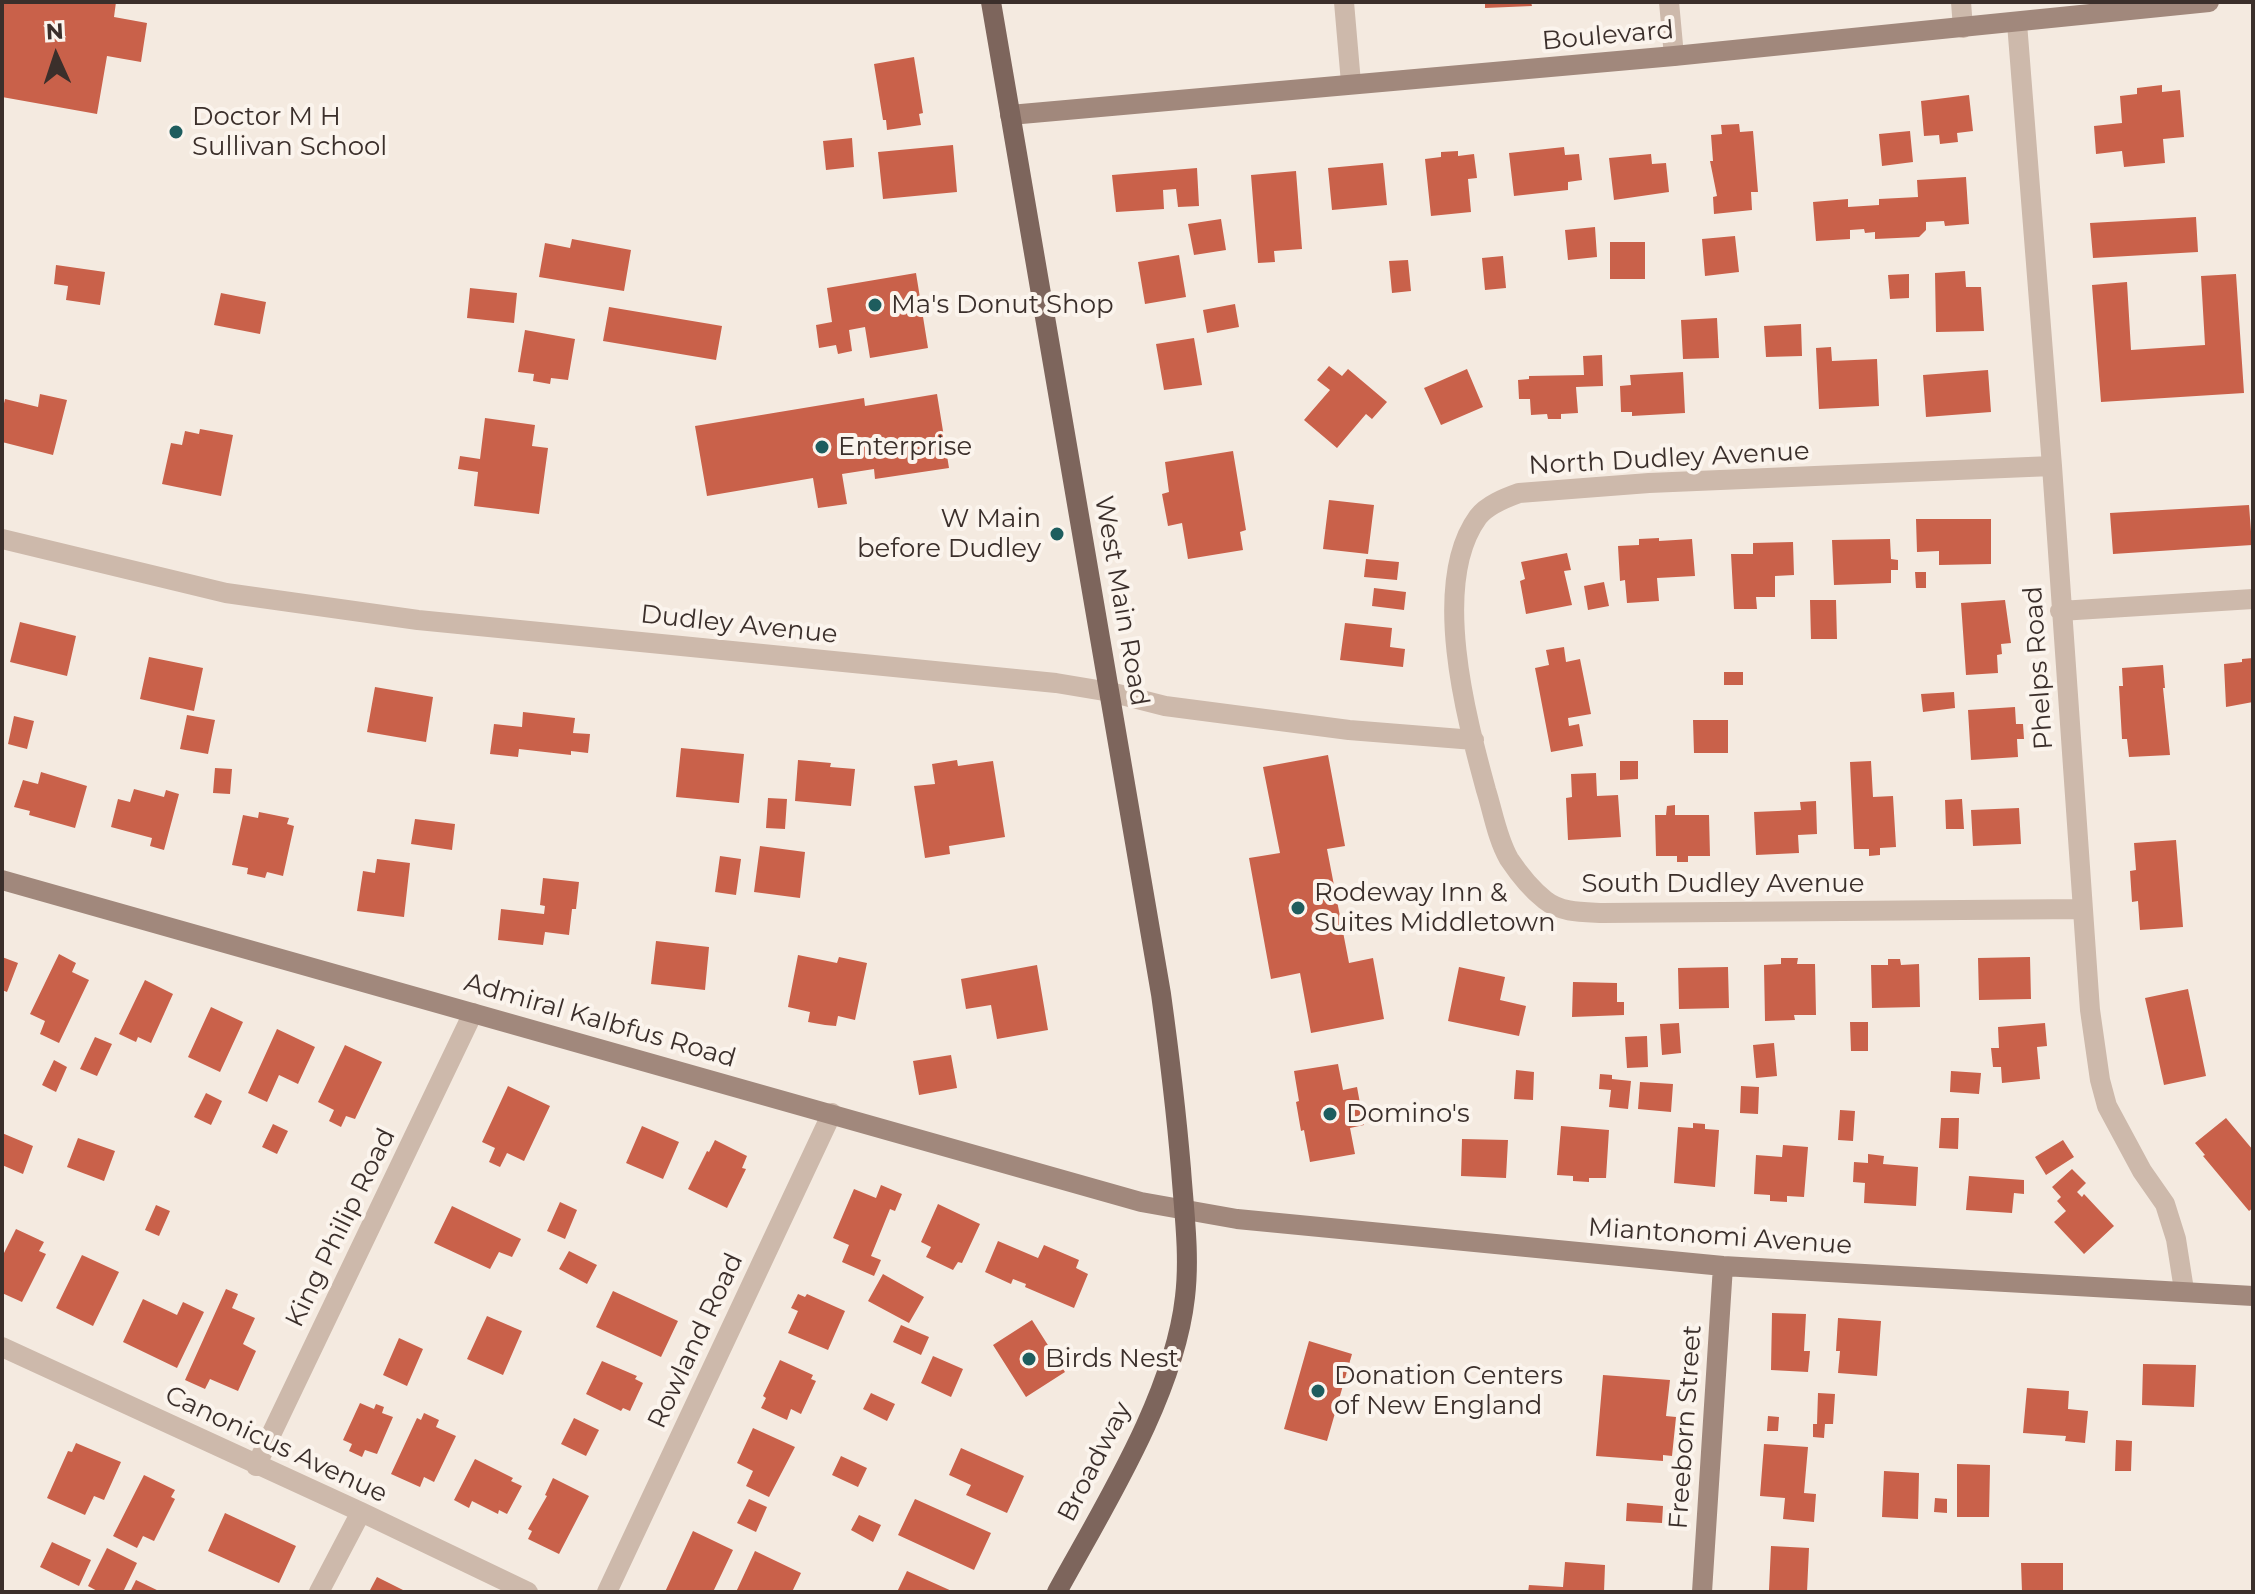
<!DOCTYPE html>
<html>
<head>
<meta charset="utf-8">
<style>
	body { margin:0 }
	#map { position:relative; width:2255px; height:1594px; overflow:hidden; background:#f4eae0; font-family:Montserrat,sans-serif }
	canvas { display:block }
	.frame { position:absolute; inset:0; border:4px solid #3b2f2b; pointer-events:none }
	.north { position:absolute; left:16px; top:16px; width:80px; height:80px; -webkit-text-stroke:6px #fbf4ed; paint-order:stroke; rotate:357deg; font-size:22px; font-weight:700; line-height:32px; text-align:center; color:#3b2f2b }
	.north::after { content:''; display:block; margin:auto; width:28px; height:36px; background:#3b2f2b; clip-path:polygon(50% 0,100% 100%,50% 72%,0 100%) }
</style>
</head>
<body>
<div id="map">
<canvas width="2255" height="1594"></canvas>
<div class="frame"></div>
<div class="north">N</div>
</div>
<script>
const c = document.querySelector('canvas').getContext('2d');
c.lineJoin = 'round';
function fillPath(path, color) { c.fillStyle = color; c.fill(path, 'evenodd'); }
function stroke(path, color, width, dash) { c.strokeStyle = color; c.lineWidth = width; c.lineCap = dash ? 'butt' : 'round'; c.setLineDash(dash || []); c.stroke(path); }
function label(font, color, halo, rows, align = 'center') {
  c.font = font + ' Montserrat,sans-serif'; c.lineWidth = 8; c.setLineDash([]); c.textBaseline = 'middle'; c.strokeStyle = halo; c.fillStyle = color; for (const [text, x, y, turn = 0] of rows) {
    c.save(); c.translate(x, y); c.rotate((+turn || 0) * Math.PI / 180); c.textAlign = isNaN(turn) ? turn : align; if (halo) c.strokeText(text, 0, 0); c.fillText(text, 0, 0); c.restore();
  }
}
const building = new Path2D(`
	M2,2h114l-2,15 33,6 -6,39 -34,-6 -10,58 -95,-17z
	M1485,2h46l1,4 -47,2z
	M914,57l9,56 -4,1 2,11 -34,5 -1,-10h-3l-9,-56z
	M2162,85v7l18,-2 4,47 -21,2 2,24 -41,4 -2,-16 -26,3 -2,-28 28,-3 -2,-27 17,-2v-6z
	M1969,95l4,36 -16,2 1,9 -18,2 -1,-9 -15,1 -3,-35z
	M1739,124l1,8 13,-1 5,61h-7l1,18 -38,4 -1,-17 4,-1 -7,-35h3l-2,-26 11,-1 -1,-9z
	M1910,131l3,31 -31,4 -3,-32z
	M852,138l2,29 -28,3 -3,-29z
	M953,145l4,47 -74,7 -5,-47z
	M1564,147l1,8 14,-1 3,26 -14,2v8l-54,6 -5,-43z
	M1458,151v5l16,-2 3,24 -9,1 3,33 -40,4 -6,-57 16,-2v-5z
	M1651,154l1,10 14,-1 3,29 -55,8 -5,-42z
	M1383,163l4,42 -55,5 -4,-42z
	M1197,168l2,38 -21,1 -2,-18 -13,1 1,19 -48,3 -4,-37z
	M1296,171l6,78 -28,2 1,11 -17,1 -7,-88z
	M1966,177l3,47 -24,2 -1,-5 -18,1v8l-7,7 -44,2v-7l-10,1 -1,-4 -14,1v9l-34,2 -3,-39 35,-3v8l31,-2v-6l39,-2 -1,-17z
	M2196,217l2,35 -105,6 -3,-35z
	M1221,219l5,31 -32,5 -6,-31z
	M1595,227l2,30 -29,3 -3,-30z
	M1735,236l4,36 -34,4 -3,-37z
	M572,239l59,11 -7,41 -85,-14 6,-34 25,5z
	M1610,242h35v37h-35z
	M1179,255l7,42 -41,7 -7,-42z
	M1503,256l3,32 -21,2 -3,-32z
	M1408,260l3,31 -19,2 -3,-32z
	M56,265l49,7 -5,33 -34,-5 2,-14 -14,-2z
	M1965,271l1,16h15l3,44 -48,1 -1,-59z
	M916,273l12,75 -58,10 -5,-31 -16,3 3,21 -14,3 -2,-9 -17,3 -3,-23 16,-3 -5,-34z
	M1909,274v24l-19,1 -2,-24z
	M2236,274l8,119 -143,9 -9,-117 35,-3 4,68 74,-5 -4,-69z
	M470,288l47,5 -3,30 -47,-5z
	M221,293l45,9 -6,32 -46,-9z
	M1235,304l4,23 -32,6 -4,-23z
	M609,307l113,19 -6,34 -113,-19z
	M1717,318l2,40 -36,1 -2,-39z
	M1801,324l1,32 -36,1 -2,-31z
	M525,330l50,9 -7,41 -17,-2 -1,6 -17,-3 1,-7 -16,-2z
	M1194,338l8,47 -38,5 -8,-46z
	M1831,347l1,14 45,-2 2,47 -60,3 -3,-61z
	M1602,355l1,31 -27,1 2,26 -17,1v5h-13l-1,-5 -16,1 -1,-16h-11l-1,-19 11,-1v-3l55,-1 -1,-19z
	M1329,366l13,10 6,-7 39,33 -15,17 -6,-5 -29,34 -33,-28 26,-30 -13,-10z
	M1467,369l16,38 -42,18 -17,-37z
	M1988,370l3,42 -65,5 -3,-42z
	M1683,372l2,41 -53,3v-4h-11l-1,-26 11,-1 -1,-10z
	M40,394l27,6 -14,55 -51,-13v-30l3,-13 33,8z
	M937,394l12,74 -74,11 -1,-10 -32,5 5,30 -29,4 -5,-30 -106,18 -12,-70 169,-28 1,8z
	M485,418l50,7 -3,21 16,2 -9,66 -65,-8 4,-34 -20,-3 2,-13 20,3z
	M200,429l33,6 -12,61 -59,-12 9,-41 11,2 3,-14 14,3z
	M1233,451l13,79 -6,2 3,18 -55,9 -6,-36 -14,3 -6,-32 7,-2 -4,-30z
	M1329,500l45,5 -6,49 -45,-5z
	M2249,505l3,40 -139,9 -3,-41z
	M1916,519h75v45l-52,1v-14l-22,1z
	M1659,538v3l33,-2 3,37 -38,2 2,23 -32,2 -2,-23 -5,1 -2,-35 21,-1v-6z
	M1890,539l1,20 7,1v10h-7v13l-57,2 -2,-45z
	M1793,542l1,33 -19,1v21h-19l1,12h-23l-3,-55h22v-11z
	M1567,553l4,17 -7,1 8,34 -46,9 -6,-33 5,-2 -4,-17z
	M1366,559l33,3 -2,18 -33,-3z
	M1915,572h11v16h-10z
	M1604,582l5,24 -21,4 -4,-24z
	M1374,588l32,4 -2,18 -32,-4z
	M1810,600h26l1,39h-26z
	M2005,600l6,43 -10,1 1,10 -5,1 1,18 -32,2 -5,-72z
	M20,622l56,14 -9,40 -57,-14z
	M1345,623l47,5 -2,19 15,2 -2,18 -63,-7z
	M1564,647l2,15 14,-3 11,55 -23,4 1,8 10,-2 4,22 -32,6 -16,-84 14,-3 -3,-15z
	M149,657l54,11 -9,43 -54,-12z
	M2253,658v44l-27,5 -2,-43 18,-2v-3z
	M2163,665l2,23h-2l7,67 -41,2 -2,-18h-5l-3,-53h4l-1,-18z
	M1724,672h19v13h-19z
	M375,687l58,10 -7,45 -59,-10z
	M1954,692l1,16 -32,4 -2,-18z
	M2015,707l1,17h7l1,15h-7l1,18 -47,3 -3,-50z
	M523,712l52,6 -2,15 17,1 -2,19 -17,-2v4l-52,-6 -1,8 -28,-3 4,-30 28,3z
	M187,715l28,5 -7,34 -28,-5z
	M14,716l20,5 -7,28 -19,-5z
	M1693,720h35v33h-34z
	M681,748l63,6 -5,49 -63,-6z
	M1328,755l17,91 -18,3 22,114 24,-5 11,61 -73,14 -11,-60 -29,6 -22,-121 31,-5 -17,-86z
	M798,760l33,3 -1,4 25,2 -4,37 -56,-5z
	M957,760l1,6 35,-5 12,76 -56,9 1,8 -25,4 -11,-72 21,-2 -3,-20z
	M1620,761h18v18l-18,1z
	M1871,761l2,36 20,-1 3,51 -16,1v7l-11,1v-7h-15l-4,-87z
	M215,768l17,1 -2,25 -17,-1z
	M41,772l46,14 -12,42 -46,-13 1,-4 -16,-4 9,-27 15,4z
	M1596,773l1,23 21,-1 3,42 -53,3 -2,-42 6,-1 -1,-23z
	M134,789l30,8 2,-7 13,4 -15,56 -14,-4 2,-8 -41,-11 7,-28 12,3z
	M768,798l19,1 -2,30 -19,-1z
	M1962,799l2,30h-18l-1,-29z
	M1816,801l1,33 -19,1 1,18 -43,2 -2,-43 47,-2 -1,-8z
	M1675,805v10h34l1,41h-22v6h-11v-6h-21l-1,-41h11l1,-9z
	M2019,808l2,36 -48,2 -2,-36z
	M259,812l30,6 -2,6 7,2 -11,50 -16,-4 -2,6 -18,-4 1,-6 -16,-3 11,-50 15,3z
	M415,819l40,5 -3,26 -41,-6z
	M2176,840l7,87 -43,3 -2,-29 -6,1 -2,-31 6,-1 -2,-27z
	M760,846l45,6 -5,46 -46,-6z
	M720,856l21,3 -5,36 -21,-3z
	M377,859l33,4 -6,54 -47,-6 6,-40 12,2z
	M543,878l36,4 -3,27h-4l-3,26 -24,-3 -2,13 -45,-5 3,-31 43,5 1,-8 -5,-1z
	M656,941l53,6 -4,43 -54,-6z
	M59,954l17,9 -4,9 17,8 -30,63 -19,-9 5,-13 -15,-7z
	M798,955l39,8 2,-6 28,6 -12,57 -17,-4 -2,10 -11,-1 -17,-3 2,-10 -22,-5z
	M2,957l16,6 -11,29 -5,-2z
	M2030,957l1,42 -52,1 -1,-42z
	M1781,958h17l-1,6h18l1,51h-22l1,5 -30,1 -1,-56 17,-1z
	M1888,959h12l1,6 18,-1 1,43 -48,1 -1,-43h17z
	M1037,965l11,65 -51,9 -6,-34 -25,4 -5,-30z
	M1459,967l46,10 -5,23 26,6 -7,30 -71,-15z
	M1728,967l1,41 -50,1 -1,-41z
	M145,980l28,14 -22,49 -13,-6 -2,5 -17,-8z
	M1573,982l44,1v19h7v13l-52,2z
	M2188,989l18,87 -42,9 -19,-87z
	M211,1007l32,15 -23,50 -32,-15z
	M1850,1022h18v29h-17z
	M1679,1023l2,30 -19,2 -2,-31z
	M2045,1023l2,23 -10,1 3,32 -38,4 -1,-16h-8l-2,-19h8l-1,-21z
	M277,1029l38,18 -17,37 -19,-9 -12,27 -19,-9z
	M1647,1036l1,31 -21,1 -2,-31z
	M95,1037l17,7 -15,32 -17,-7z
	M1774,1043l3,33 -21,2 -3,-33z
	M345,1045l37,17 -27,57 -9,-3 -5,11 -12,-6 5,-11 -16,-8z
	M951,1055l6,33 -38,7 -6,-34z
	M54,1060l13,7 -11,25 -14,-7z
	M1338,1064l5,26 14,-3 7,38 -14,3 5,26 -45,8 -6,-32 -3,1 -5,-29 3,-1 -5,-30z
	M1516,1070l18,2 -1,28 -19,-1z
	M1951,1071l30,2 -2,21 -29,-2z
	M1600,1074l12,1v4l19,2 -3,28 -19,-2 2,-17 -12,-1z
	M1640,1082l33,2 -2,28 -33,-3z
	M508,1086l42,20 -26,55 -17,-8 -7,14 -11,-5 6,-14 -13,-6z
	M1741,1086l18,1 -1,27 -18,-1z
	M206,1093l16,8 -11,24 -17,-8z
	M1840,1110l15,1 -2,30 -15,-1z
	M1941,1118h18l-1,31 -19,-1z
	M2226,1118l27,32v58l-4,3 -46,-55 2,-1 -10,-12z
	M1693,1123l12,1v5l14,1 -4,57 -41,-4 4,-56 15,1z
	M273,1124l15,7 -11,23 -15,-7z
	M642,1126l37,16 -16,37 -37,-16z
	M1561,1126l48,4 -3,48h-17v4l-16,-1v-5l-16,-1z
	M2,1133l31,13 -10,28 -21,-9z
	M78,1138l37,13 -11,30 -37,-14z
	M1462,1139l46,1 -2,38 -45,-2z
	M715,1140l32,16 -5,12 4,1 -19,39 -39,-19 19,-38 2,1z
	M2063,1140l11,17 -28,18 -11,-18z
	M1783,1145l25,2 -4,50 -17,-1v6l-17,-1v-6l-16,-1 2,-39 26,2z
	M1868,1154l16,2 -1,8 35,3 -2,39 -52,-3 1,-20 -12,-1 1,-20 14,1z
	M2072,1169l14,14 -9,9 5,5 2,-3 30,32 -30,28 -30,-32 12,-11 -9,-10 4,-4 -9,-10z
	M1969,1176l55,4v14l-10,-1 -2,20 -46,-3z
	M881,1185l21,9 -7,17 -5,-2 -19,47 10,4 -7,16 -32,-14 7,-17 -16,-7 21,-49 22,9z
	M560,1202l17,8 -12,29 -18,-8z
	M938,1204l42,20 -18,39 -4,-1 -5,8 -27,-13 5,-10 -10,-5z
	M156,1205l14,6 -11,25 -14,-6z
	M452,1206l69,33 -9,18 -13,-5 -9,17 -56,-26z
	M16,1229l28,13 -5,9 7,3 -24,48 -20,-9v-36z
	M998,1241l40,17 6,-13 35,15 -3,8 12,6 -14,34 -49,-21 1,-3 -13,-5 -2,5 -26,-12z
	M569,1251l28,14 -10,19 -28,-15z
	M82,1255l37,17 -26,54 -37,-18z
	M883,1274l41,23 -15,26 -41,-22z
	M226,1289l12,5 -6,14 23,10 -12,26 13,7 -18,40 -28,-12 -5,10 -20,-9z
	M613,1291l65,30 -17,36 -65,-30z
	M798,1294l7,3 2,-3 38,17 -17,39 -40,-17 10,-22 -7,-3z
	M143,1299l34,16 6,-13 21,10 -27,56 -54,-26z
	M1772,1313l34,1 -2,37h6l-2,21 -37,-2z
	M487,1316l35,15 -19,44 -36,-16z
	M1838,1318l43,3 -4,55 -39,-3 2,-22h-4z
	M1032,1320l33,52 -39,25 -33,-52z
	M901,1325l28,12 -8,18 -28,-13z
	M399,1338l24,11 -16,37 -24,-11z
	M1309,1341l43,13 -25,87 -43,-12z
	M933,1356l30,13 -12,28 -30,-14z
	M780,1360l33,15 -2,4 5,2 -15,33 -10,-5 -4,11 -26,-12 5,-10 -3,-2z
	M602,1361l35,15 -2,3 8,4 -13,28 -7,-3 -2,3 -35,-17z
	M2143,1364l53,1 -2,42 -52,-2z
	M1603,1375l67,5 -4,36 10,1 -4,39 -9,-1v6l-67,-5z
	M2027,1388l42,3 -1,18 20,2 -3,32 -20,-2 1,-5 -43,-3z
	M871,1393l24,11 -8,17 -24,-12z
	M1818,1393l17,1 -2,30h-8l-1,14 -11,-1v-13h4z
	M360,1403l14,6 2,-5 8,3 -2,6 11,4 -16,37 -12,-4 -3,7 -13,-6 3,-7 -9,-4z
	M424,1413l15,7 -3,7 20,9 -22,46 -10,-5 -4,10 -29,-13 26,-56 4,2z
	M1768,1416l11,1 -1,14h-11z
	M574,1418l25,12 -13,26 -25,-12z
	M753,1428l42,19 -26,50 -23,-11 7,-15 -16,-8z
	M2116,1440l16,1 -1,30h-16z
	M76,1443l45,19 -17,38 -10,-4 -9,19 -38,-17 21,-47 4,1z
	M1764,1444l44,3 -4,46 12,1 -2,28 -31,-3 2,-21 -25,-2z
	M961,1448l63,28 -17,37 -41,-18 5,-10 -22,-10z
	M841,1456l26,12 -9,19 -26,-12z
	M475,1459l38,19 -2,3 11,5 -15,28 -8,-4 -1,4 -26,-13 -3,7 -15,-8z
	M1957,1464l33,1 -1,52h-32z
	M1884,1471l35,2 -1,46 -36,-2z
	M144,1475l31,15 -4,7 4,2 -21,42 -11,-5 -6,12 -24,-12z
	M553,1478l36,18 -30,58 -31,-15 4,-8 -4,-2 19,-33 -2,-1z
	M1935,1498l12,1v14l-13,-1z
	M749,1499l18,8 -11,25 -19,-9z
	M915,1499l76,34 -17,37 -76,-35z
	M1627,1503l36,3 -1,17 -36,-2z
	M225,1513l71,33 -17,37 -71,-32z
	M859,1515l22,10 -8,17 -22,-12z
	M693,1531l40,19 -20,42h-48z
	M52,1542l39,18 -12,26 -39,-19z
	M1771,1546l38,2 -2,44 -38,-2z
	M107,1548l30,15 -14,29h-24l-11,-6z
	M755,1551l46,22 -9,19h-56z
	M1565,1562l40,3 -1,27h-76l1,-7 34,2z
	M2021,1563h42v29h-41z
	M907,1571l47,21h-57z
	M377,1577l30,15h-38z
	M136,1580l25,12h-31z`);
const street = new Path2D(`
	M1344,2l7,81
	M1669,2l5,54
	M1961,2l2,26
	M2017,23l35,443 38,544 10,70 7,26 35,65 23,33 11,35 8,51
	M2052,466l-403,17 -130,10c-14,5 -32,12 -41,24 -48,66 -12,200 8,273 7,22 11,48 23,69 10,15 22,30 36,41 16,13 39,12 58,13l479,-4
	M2,539l224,54 192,27 638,63 54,9 55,14 184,24 125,10
	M2060,611l193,-12
	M2,1347l359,165 167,80
	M256,1466l217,-453
	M319,1592l42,-80
	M607,1592l225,-479`);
const secondary = new Path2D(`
	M1010,115l664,-59 535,-54
	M2,880l1139,322 96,17 486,47 530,30
	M1702,1592l21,-326`);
const primary = new Path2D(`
	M991,2l170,992c8,58 15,116 20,175 3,43 9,86 4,128 -11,99 -81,209 -128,295`);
const markers = [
	[176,132,8,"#1e5d5e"],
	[875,305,8,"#1e5d5e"],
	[822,447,8,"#1e5d5e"],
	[1057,534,8,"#1e5d5e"],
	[1298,908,8,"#1e5d5e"],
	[1330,1114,8,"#1e5d5e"],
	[1029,1359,8,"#1e5d5e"],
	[1318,1391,8,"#1e5d5e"]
];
const streetNames = [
	["Boulevard",1608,36,-5],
	["North Dudley Avenue",1669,459,-3],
	["West Main Road",1121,601,80],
	["Dudley Avenue",739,625,6],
	["Phelps Road",2039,668,-94],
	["South Dudley Avenue",1723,884],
	["Admiral Kalbfus Road",600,1021,16],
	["King Philip Road",341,1228,-64],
	["Miantonomi Avenue",1720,1237,4],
	["Rowland Road",696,1341,-65],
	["Freeborn Street",1686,1427,-86],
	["Canonicus Avenue",276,1445,25],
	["Broadway",1095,1462,-63]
];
const poiNames = [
	["Doctor M H",192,117],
	["Sullivan School",192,147],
	["Ma's Donut Shop",891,305],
	["Enterprise",838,447],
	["W Main",1041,519,"right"],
	["before Dudley",1041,549,"right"],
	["Rodeway Inn &",1314,893],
	["Suites Middletown",1314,923],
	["Domino's",1346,1114],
	["Birds Nest",1045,1359],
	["Donation Centers",1334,1376],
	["of New England",1334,1406]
];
fillPath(building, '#c9614a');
stroke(street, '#cdb9ab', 20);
stroke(secondary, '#a1887c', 20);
stroke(primary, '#7d655c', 20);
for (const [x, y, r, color] of markers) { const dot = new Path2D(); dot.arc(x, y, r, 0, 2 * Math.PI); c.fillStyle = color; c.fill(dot); stroke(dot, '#fbf4ed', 3); }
label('26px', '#3b2f2b', '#fbf4ed', streetNames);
label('26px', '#3b2f2b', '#fbf4ed', poiNames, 'left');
</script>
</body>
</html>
